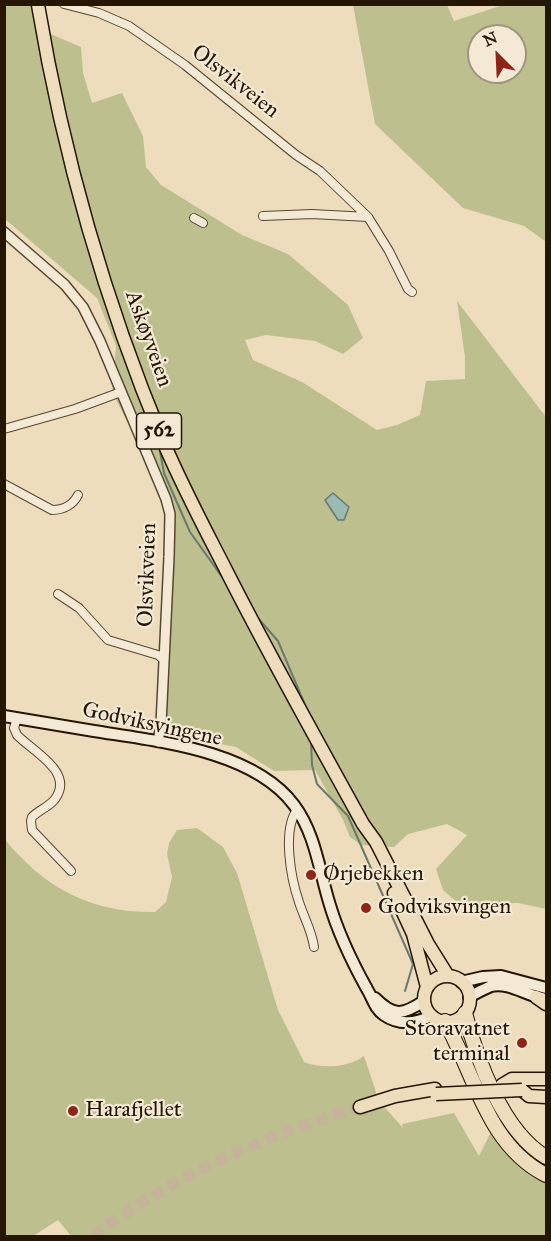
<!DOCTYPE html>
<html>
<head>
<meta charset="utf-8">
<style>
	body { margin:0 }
	#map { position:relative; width:551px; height:1241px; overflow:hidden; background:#edddbd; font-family:"IM FELL Great Primer",serif }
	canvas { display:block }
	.frame { position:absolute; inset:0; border:6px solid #241603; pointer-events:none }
	.north { position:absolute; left:467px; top:24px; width:60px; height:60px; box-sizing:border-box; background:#f3e9d4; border:2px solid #a09580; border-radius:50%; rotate:336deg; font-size:16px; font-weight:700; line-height:24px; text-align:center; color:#241603 }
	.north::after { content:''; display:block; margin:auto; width:21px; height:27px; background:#8f2418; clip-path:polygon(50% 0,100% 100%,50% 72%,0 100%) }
</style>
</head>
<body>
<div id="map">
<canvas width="551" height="1241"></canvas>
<div class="frame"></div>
<div class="north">N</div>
</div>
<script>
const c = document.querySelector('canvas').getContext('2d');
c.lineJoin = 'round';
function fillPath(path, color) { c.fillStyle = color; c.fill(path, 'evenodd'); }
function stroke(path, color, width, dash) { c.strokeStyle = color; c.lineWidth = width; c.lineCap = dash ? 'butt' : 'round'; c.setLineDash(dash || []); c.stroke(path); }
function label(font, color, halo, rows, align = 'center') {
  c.font = font + ' "IM FELL Great Primer",serif'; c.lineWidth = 4.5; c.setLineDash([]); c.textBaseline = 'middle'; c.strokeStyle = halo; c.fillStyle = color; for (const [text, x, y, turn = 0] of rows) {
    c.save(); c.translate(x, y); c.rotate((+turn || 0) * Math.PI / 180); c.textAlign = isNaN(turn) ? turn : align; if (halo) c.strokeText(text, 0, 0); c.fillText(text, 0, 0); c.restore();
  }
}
const green = new Path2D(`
	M5,5h33l8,27 35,15 2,26 9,30 30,-10 21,43 3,31 15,18 81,50 46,19 60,51 15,33 -20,16 -28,-13 -49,-6 -21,5 8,20 49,22 75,48 20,-5 23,-10 6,-34 39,-2v-22l-8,-56 89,116v492l-28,-6 -59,1 -16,-14 -7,-21 31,-34 -20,-11 -39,10 -14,13 -33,-2 -11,-8 -7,-17 -28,-50 -41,1 -38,-24 -71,-13 1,-102 6,-123 -60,-117 4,-46 -19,-48 -92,-79z
	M353,5h94l7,16 49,-16h43v237l-22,-16 -61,-18 -88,-84zM479,36h36v36h-36z
	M197,828l26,19 14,26 41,137 26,52c19,7 43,6 60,-6l15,45 24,27 -1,-4 52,-11 25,43 17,-34 43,39h7v75h-475l-13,-16 -25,16h-28l-1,-399c5,9 12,15 18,21 36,38 82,55 133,54l11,-10 6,-25 -5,-23 2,-11 8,-13z`);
const water = new Path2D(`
	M333,493l16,14 -5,13h-6l-13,-20z`);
const stream = new Path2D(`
	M159,446l5,27 26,59 37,52
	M257,617l21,24 33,78
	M311,740l1,25 5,19 31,32 65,148 -8,27`);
const trunkTunnel = new Path2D(`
	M93,1236c81,-60 170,-100 267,-129`);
const minor = new Path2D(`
	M64,4l35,9 30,13 56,39 111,90 24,16 48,46 21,34 19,38 4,3
	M263,216l49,-2 56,3
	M194,218l9,5
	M4,429l71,-20 46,-17
	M4,484l48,26c11,0 21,-5 26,-15
	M58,594l21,14 29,32 50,15 6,5
	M17,718l-3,10 3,7c15,16 58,37 38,64 -6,8 -16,11 -23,18l-1,4 1,9 39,41
	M297,810c-15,20 -6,69 2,92 5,16 13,29 15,45`);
const tertiary = new Path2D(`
	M4,232l61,53 18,22 17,34 66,158 4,15 -1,43 -8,167 -3,18`);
const secondary = new Path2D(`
	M4,716c30,5 60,10 90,15 62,10 159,19 200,74 21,28 25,64 35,97 9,31 23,60 38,87 6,10 8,20 17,26 16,11 31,8 48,1
	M461,982l22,-5 18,-1 45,12
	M469,997c7,-4 15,-8 22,-11 18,-4 34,9 51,12
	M375,998c19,19 28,17 49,3`);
const primary = new Path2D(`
	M38,5c25,149 67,297 125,436 19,45 42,88 64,131 43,85 90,168 136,252l13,18 52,102 20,32
	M394,893l19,41 14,53
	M424 999a23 23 0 1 1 46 0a23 23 0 1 1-46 0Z`);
const trunk = new Path2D(`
	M536,997l10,7
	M502,1085l10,-6h34
	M522,1090l7,6 17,1
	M360,1107l35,-11 40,-7`);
const motorway = new Path2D(`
	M465,1013c12,47 38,119 81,144
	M445,1021c30,54 42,124 101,154`);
const trunkBridge = new Path2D(`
	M436,1094l86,-4`);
const markers = [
	[311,875,6,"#8f2418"],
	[366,908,6,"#8f2418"],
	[522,1043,6,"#8f2418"],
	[73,1111,6,"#8f2418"]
];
const shields = [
	[159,431,45]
];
const shieldNames = [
	["562",159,431]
];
const streetNames = [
	["Olsvikveien",235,82,38],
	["Askøyveien",148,339,70],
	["Olsvikveien",148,575,-88],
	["Godviksvingene",152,725,12]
];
const poiNames = [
	["Ørjebekken",323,875],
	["Godviksvingen",378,908],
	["Storavatnet",510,1030,"right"],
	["terminal",510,1055,"right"],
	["Harafjellet",85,1111]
];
fillPath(green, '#bdc08e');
fillPath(water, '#99bbb4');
stroke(water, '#6a796d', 1.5);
stroke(stream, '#6a796d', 2);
stroke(trunkTunnel, '#c5b598', 12, [12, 6]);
stroke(minor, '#564832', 10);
stroke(tertiary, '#564832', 12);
stroke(secondary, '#241603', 14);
stroke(primary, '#241603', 15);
stroke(trunk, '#241603', 15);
stroke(motorway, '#241603', 16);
stroke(minor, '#f3e9d4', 8);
stroke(tertiary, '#f3e9d4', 9);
stroke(secondary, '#f3e9d4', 10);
stroke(primary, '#edddbd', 12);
stroke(trunk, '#edddbd', 12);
stroke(motorway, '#edddbd', 14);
stroke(trunkBridge, '#241603', 15, []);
stroke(trunkBridge, '#edddbd', 12);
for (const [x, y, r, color] of markers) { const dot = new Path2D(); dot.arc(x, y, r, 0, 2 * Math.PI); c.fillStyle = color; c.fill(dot); stroke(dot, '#f3e9d4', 2); }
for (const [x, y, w] of shields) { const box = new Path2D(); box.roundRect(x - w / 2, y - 18, w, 36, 4.5); c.fillStyle = '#f3e9d4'; c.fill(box); stroke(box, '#241603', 1.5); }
label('bold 21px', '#241603', null, shieldNames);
label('22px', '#241603', '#f3e9d4', streetNames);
label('22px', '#241603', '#f3e9d4', poiNames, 'left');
</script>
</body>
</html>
